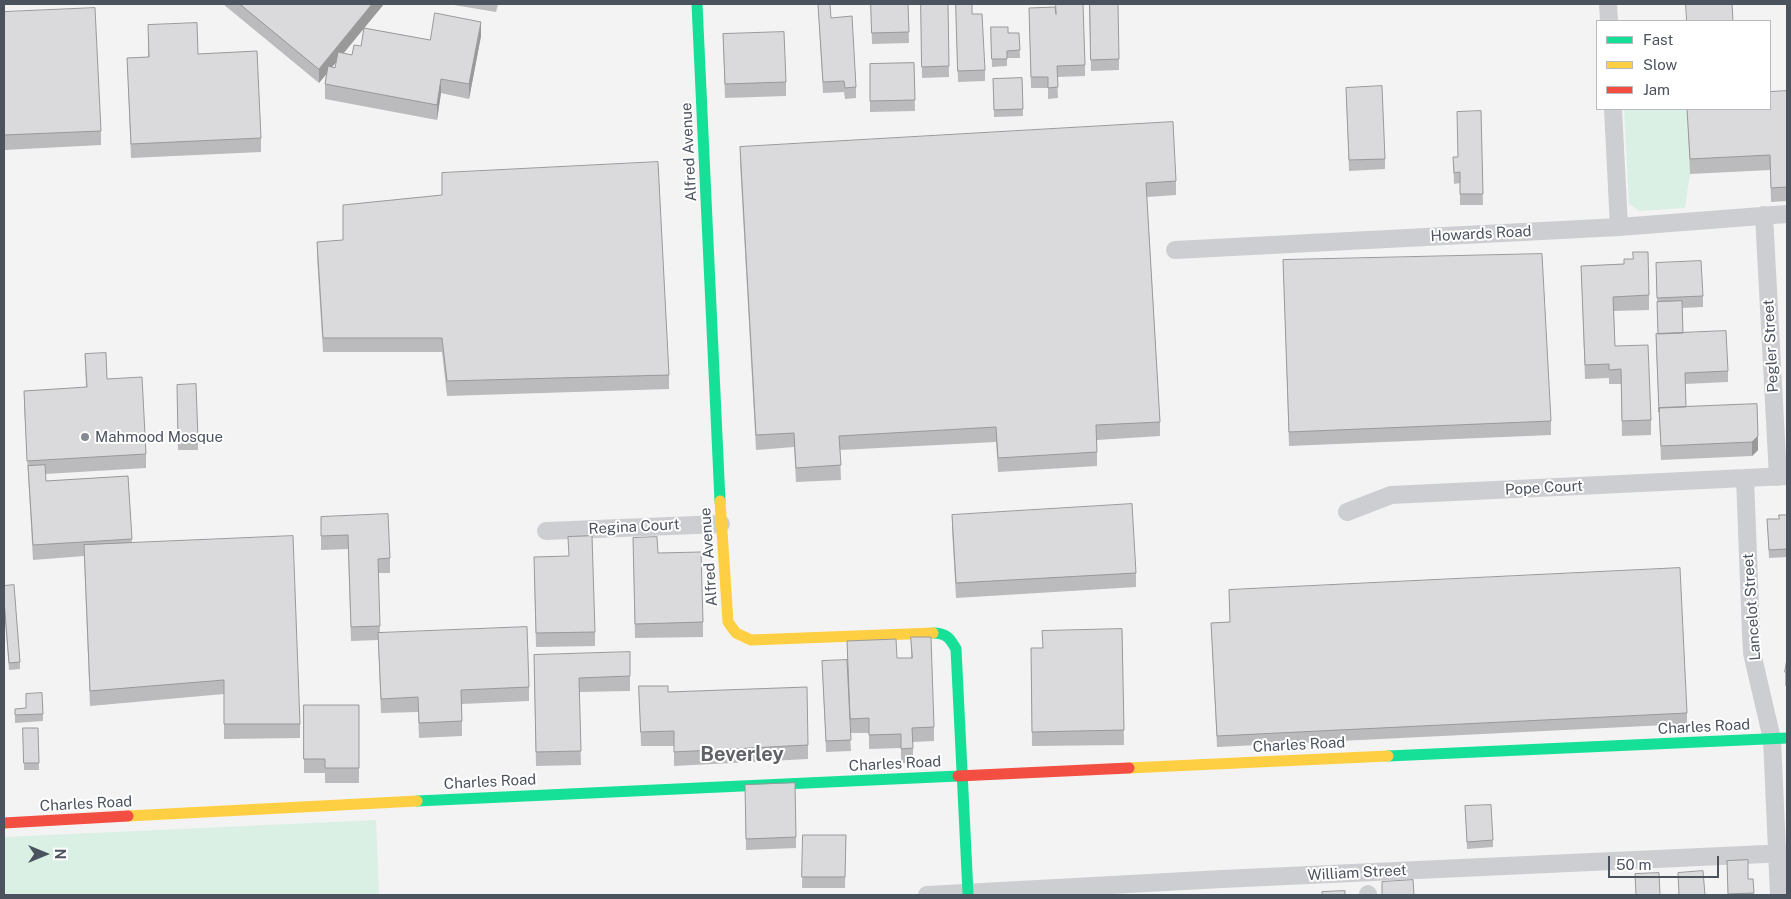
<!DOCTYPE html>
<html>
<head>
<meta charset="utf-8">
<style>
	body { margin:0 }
	#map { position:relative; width:1791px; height:899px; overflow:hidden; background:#f4f3f3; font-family:"Public Sans",sans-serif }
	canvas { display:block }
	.frame { position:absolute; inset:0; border:5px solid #4b535f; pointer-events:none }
	.legend { position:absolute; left:1596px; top:20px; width:175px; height:90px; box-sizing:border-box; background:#fff; border:1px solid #b7babf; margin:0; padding:6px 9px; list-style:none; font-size:15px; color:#4b535f }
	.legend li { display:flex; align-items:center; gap:10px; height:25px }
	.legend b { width:25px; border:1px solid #b7babf }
	.north { position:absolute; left:20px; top:829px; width:50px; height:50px; -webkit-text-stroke:4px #fff; paint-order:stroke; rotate:90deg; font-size:14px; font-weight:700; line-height:20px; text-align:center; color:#4b535f }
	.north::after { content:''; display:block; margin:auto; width:18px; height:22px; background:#4b535f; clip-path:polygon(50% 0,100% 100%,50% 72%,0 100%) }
	.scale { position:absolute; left:1608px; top:856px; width:111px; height:22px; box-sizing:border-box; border:2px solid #4b535f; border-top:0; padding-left:6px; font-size:15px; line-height:18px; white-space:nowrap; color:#4b535f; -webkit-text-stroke:4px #fff; paint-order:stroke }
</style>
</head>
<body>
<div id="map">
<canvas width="1791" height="899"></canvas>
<div class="frame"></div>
<ul class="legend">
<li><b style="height:6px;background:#16e098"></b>Fast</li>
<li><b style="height:6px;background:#ffcf43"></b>Slow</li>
<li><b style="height:6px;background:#f24e42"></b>Jam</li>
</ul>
<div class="north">N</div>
<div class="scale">50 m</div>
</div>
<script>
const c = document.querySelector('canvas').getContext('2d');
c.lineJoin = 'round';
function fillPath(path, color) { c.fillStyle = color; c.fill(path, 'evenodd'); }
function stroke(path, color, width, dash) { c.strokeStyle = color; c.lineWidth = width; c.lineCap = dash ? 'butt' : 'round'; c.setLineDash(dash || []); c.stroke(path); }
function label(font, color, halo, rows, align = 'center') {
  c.font = font + ' "Public Sans",sans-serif'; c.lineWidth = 4; c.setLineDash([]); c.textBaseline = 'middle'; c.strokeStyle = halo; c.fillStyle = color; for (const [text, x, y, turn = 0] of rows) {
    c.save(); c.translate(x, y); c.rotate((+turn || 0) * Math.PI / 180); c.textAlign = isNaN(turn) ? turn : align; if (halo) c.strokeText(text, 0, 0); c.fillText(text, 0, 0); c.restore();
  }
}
const green = new Path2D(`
	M1624,109h67l-4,1 3,64 -5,34 -46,3 -10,-7z
	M376,820l3,75h-375v-58z`);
const street = new Path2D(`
	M1608,4l1,17
	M1613,109l6,118
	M1764,215l14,262
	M1175,250l444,-23 168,-13
	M1745,478l6,155 1,20 20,86 7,156
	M1347,512l44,-17 396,-19
	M546,531l175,-7
	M1368,894v1
	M927,895l295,-16 565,-26`);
const fast = new Path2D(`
	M697,4l23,497
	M933,633c13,0 17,5 23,16l12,244
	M1388,756l399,-18
	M417,801l541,-25`);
const slow = new Path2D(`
	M720,501l8,121 8,11 15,7 182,-7
	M1129,768l259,-12
	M128,816l289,-15`);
const jam = new Path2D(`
	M958,776l171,-8
	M4,823l124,-7`);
const wall = new Path2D(`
	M223,4h161l-20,24 66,12 51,-4 -12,63 -28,-6 -4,27 -112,-21v-15l1,-10 -7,9zM364,28l-3,18 -9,9 -9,-1zM336,62l-1,6 -3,-1 1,-1z
	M448,4h50l-2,8z
	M871,4h37l1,39 -37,1z
	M921,4h27l1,73 -27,1z
	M956,4l16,10 13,56v11l-27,1z
	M1089,4l30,55v11l-28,1z
	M818,5l13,13 25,69v11l-11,1 -1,-7 -21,1z
	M1029,8l27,4 29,53v11l-28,1 1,21 -10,1v-11h-17z
	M4,12l97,119v14l-97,5z
	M148,25l50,29 63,84v14l-130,6 -4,-100 21,-1z
	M991,27l17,6h11l1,25h-13v8l-15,1z
	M723,34l63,48v14l-61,2z
	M914,63l1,48 -45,1v-48z
	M1022,78l1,38 -29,1 -1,-38z
	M1346,88l39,71v10l-36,2z
	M1787,91v110l-16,1 -1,-32 -80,4 -3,-65h83z
	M1481,111l2,94h-23v-22l-6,1 -1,-27h5z
	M740,147l436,34v14l-29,2 13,225v14l-63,4v26l-99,6 -2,-30 -156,8 1,30 -45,2 -2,-35 -38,3 -16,-288z
	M317,242l352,133v14l-222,7 -5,-44h-119l-6,-95z
	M1283,260l268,161v14l-262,11z
	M1656,263l47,33v11l-21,1 1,25 45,38v11l-43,2 1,23 71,-3 1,46 -6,6 -91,4 -5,-115v-11h2z
	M1624,264l25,31v15l-35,1 1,35 36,74v15l-29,1 -1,-52h-12v-6l-24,1 -4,-113z
	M85,354l22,25 39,75v14l-101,6 1,7 82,-5 4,67 168,181v14l-76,1v-45l-134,12 -6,-150 -51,4 -9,-155v-14l62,-3z
	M177,396l21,43v11h-20z
	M952,515l184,58v14l-180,11 -4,-69z
	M1787,515v42l-18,1 -2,-39h12z
	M321,517l69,41v15h-12l2,60 149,54v14l-67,3v32l-43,2 -1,-26 -37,1 -3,-73 -27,1 -3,-92 -27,1z
	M633,538l25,15 45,69v15l-68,1z
	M534,571l61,61v14l-59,1z
	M4,586l16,76v7l-11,1 -5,-63z
	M1229,590l458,123v11l-470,23 -6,-124 19,-1z
	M1122,629l2,116 -92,1 -1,-84 11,-14z
	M911,637l23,90v14l-21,1v21h-12v-15l-32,1v-16h-19l1,18 -25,1 -4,-91 27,43 -2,-63 50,17h14z
	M630,652v39l-51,1 2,73 -45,1 -2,-97z
	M1787,659v27h-2v-14z
	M639,686l29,6 140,53v14l-134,7v-20h-33z
	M304,705h55v78h-34v-10h-21z
	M15,709l28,5v7l-28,2z
	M23,728h15l1,42h-15z
	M745,785l51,52v11l-50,2z
	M1465,806l28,34v7l-26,2z
	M803,835h43l-1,53h-43z
	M1727,861l21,18h5l1,16h-26z`);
const shadedWall = new Path2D(`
	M372,4h12l-65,79v-14z
	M481,22v14l-12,63v-15z
	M441,79v14l-4,27v-15z
	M1758,436v14l-6,6v-14z`);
const building = new Path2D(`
	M240,4h132l-53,65z
	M830,4l1,14 21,-2 4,71 -11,1 -1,-7 -21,1 -5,-77z
	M871,4h37l1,28 -37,1z
	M921,4h27l1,62 -27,1z
	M956,4h16v10h10l3,56 -27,1z
	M1056,4h27l2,61 -28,1 1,21 -10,1v-11h-17l-2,-69 26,-1 1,7z
	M1090,4h28l1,55 -28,1z
	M1686,4h46l1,17h-46z
	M95,8l6,123 -97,4v-123z
	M435,13l46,9 -12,62 -28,-5 -4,26 -112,-21 3,-18 7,2 3,-16 14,3 2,-10 7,1 3,-18 66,12z
	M197,23l1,31 59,-3 4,87 -130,6 -4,-86 22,-1 -1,-32z
	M991,27h17v6h11l1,17 -13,1v8h-15z
	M784,32l2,50 -61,2 -2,-50z
	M914,63l1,37 -45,1v-37z
	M1022,78l1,31 -29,1 -1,-31z
	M1382,86l3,73 -36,1 -3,-72z
	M1787,91v96l-16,1 -1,-33 -80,4 -3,-50h83v-17z
	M1481,111l2,83h-23v-22l-6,1 -1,-16h5l-1,-45z
	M1173,122l3,59 -30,2 14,239 -64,3 1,27 -99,6 -2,-31 -157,9 2,29 -45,3 -2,-35 -38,2 -16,-288z
	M658,162l11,213 -222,6 -5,-43h-119l-6,-96 26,-2v-35l99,-10v-22z
	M1633,252h15l1,43 -36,2 2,49 33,-1 3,75 -29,1 -1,-52 -12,1v-6l-24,1 -4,-99 43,-2v-5h9z
	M1542,254l9,167 -262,11 -6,-172z
	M1701,261l2,35 -46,2 -1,-35z
	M1682,301l1,32 -25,1 -1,-32z
	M1726,331l2,40 -43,2 1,34 -27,1v4l-3,-78z
	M106,353l1,26 35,-2 4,77 -119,7 -3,-70 63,-4 -2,-33z
	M196,384l2,55h-20l-1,-54z
	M1757,404l1,32 -6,6 -91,4 -2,-38z
	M45,465l1,16 82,-5 4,63 -99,6 -5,-79z
	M1132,504l4,69 -180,10 -4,-68z
	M388,514l2,44 -12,1 2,67 -29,1 -3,-92 -27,1v-19z
	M1779,515h8v34l-18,1 -2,-31h12z
	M293,536l7,188h-76v-44l-134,11 -6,-146z
	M592,536l3,96 -59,1 -2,-76 35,-1 -1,-19z
	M657,537l1,16 43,-1 2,70 -68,2 -2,-86z
	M1680,568l7,145 -470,23 -6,-113 19,-1 -1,-32z
	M14,585l6,77 -11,1 -5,-63v-14z
	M527,627l2,60 -68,3 1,31 -43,2 -1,-26 -37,2 -3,-66z
	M1122,629l2,101 -92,2 -1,-84h12l-1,-17z
	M911,637h20l3,90 -22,1 1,20 -12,1v-15l-32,1v-17l-19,1 -3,-78 49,-2 1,19h15z
	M630,652v24l-51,2 2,73 -45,1 -2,-97z
	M1787,659v13h-2z
	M847,660l4,80 -25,1 -4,-80z
	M639,686h29v6l139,-5 1,58 -134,7v-21l-33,1z
	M42,693l1,21 -28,1v-6l11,-1v-14z
	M304,705h55v63h-34v-9h-21z
	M23,728h15l1,35h-15z
	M795,783l1,54 -50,2 -1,-54z
	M1491,805l2,35 -26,2 -2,-36z
	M803,835h43l-1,42h-43z
	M1748,860v19h5l1,14 -26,1 -1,-33z
	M1703,871l2,24h-26l-1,-22z
	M1659,873l1,22h-24l-1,-21z
	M1413,880l1,15h-32v-13z
	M1345,891v4h-23v-3z`);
const markers = [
	[85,437,5,"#868b93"]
];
const streetNames = [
	["Alfred Avenue",689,152,-93],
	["Howards Road",1481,234,-3],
	["Pegler Street",1771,346,-93],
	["Pope Court",1544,488,-3],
	["Regina Court",634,527,-3],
	["Alfred Avenue",709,557,-94],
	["Lancelot Street",1752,607,-94],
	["Charles Road",1704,727,-3],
	["Charles Road",1299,745,-3],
	["Charles Road",895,764,-3],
	["Charles Road",490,782,-3],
	["Charles Road",86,804,-3],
	["William Street",1357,873,-3]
];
const poiNames = [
	["Mahmood Mosque",95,437]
];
const districtNames = [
	["Beverley",742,755]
];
fillPath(green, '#daf0e5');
stroke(street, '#cdced1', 18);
stroke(fast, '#16e098', 11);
stroke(slow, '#ffcf43', 11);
stroke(jam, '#f24e42', 11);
fillPath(wall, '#bbbbbd');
fillPath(shadedWall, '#99999a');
fillPath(building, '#dadadc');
stroke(building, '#99999a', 1);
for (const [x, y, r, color] of markers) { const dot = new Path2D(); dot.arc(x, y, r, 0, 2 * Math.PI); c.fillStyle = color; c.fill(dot); stroke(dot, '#fff', 2); }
label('15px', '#4b535f', '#fff', streetNames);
label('15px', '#4b535f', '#fff', poiNames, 'left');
label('bold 20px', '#5f6267', '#fff', districtNames);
</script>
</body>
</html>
